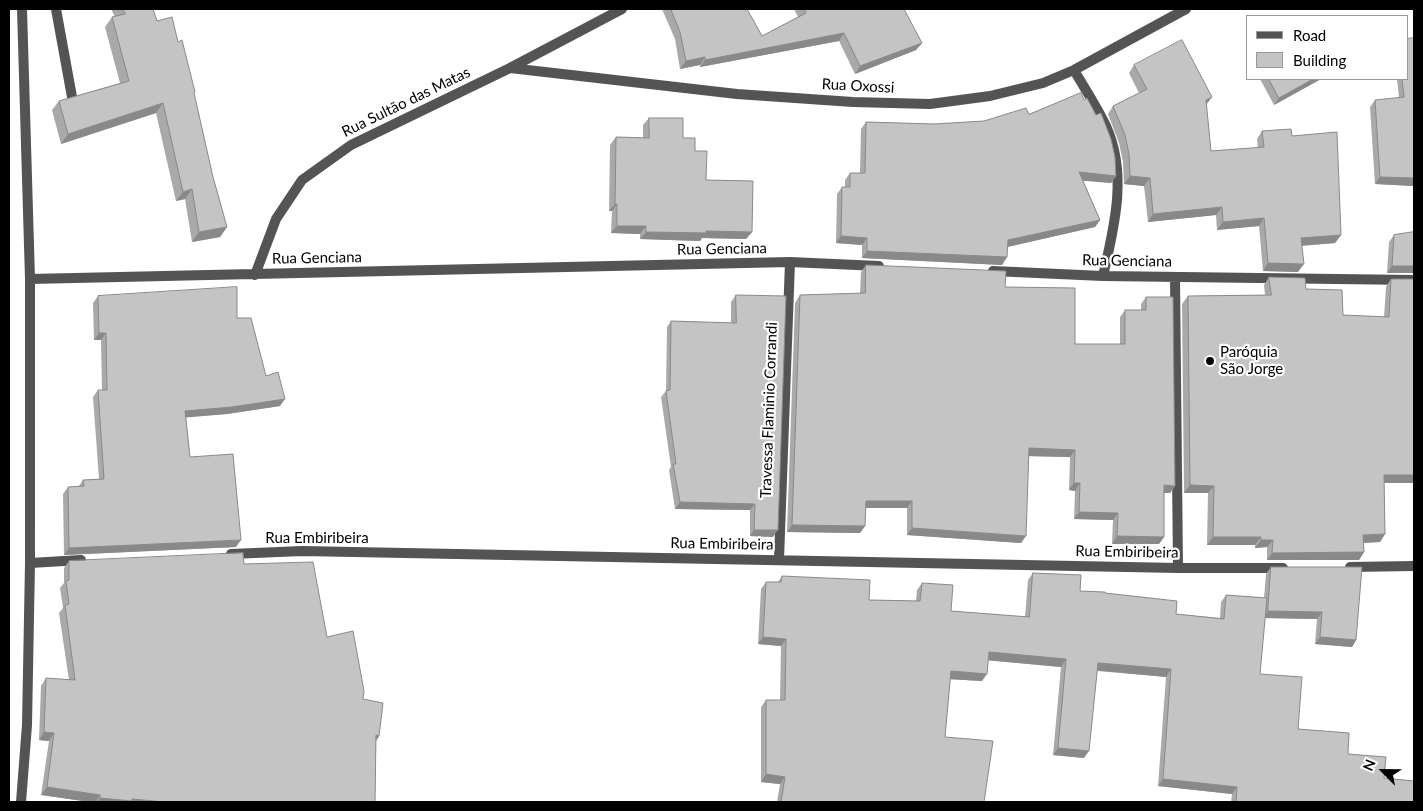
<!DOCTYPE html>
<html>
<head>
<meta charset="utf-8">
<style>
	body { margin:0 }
	#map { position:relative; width:1423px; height:811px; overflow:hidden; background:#fff; font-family:Lato,sans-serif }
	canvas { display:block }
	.frame { position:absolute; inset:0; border:10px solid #000; pointer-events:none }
	.legend { position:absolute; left:1246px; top:15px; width:162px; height:65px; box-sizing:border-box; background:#fff; border:1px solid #999; margin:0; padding:6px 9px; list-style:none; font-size:15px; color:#000 }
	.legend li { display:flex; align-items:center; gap:10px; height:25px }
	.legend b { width:25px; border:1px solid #999 }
	.north { position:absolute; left:1358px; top:746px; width:50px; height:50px; -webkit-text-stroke:4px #fff; paint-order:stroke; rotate:293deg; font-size:14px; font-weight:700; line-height:20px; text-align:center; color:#000 }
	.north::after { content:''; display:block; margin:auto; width:18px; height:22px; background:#000; clip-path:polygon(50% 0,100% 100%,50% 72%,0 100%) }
</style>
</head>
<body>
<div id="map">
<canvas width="1423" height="811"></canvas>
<div class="frame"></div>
<ul class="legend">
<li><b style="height:6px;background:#545454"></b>Road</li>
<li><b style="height:14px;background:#c4c4c4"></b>Building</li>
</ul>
<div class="north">N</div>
</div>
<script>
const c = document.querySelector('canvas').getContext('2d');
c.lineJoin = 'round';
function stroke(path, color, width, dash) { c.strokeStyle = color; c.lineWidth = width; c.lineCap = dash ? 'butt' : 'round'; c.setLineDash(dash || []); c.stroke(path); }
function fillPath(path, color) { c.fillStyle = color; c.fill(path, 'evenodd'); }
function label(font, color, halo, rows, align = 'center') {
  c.font = font + ' Lato,sans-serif'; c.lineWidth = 4.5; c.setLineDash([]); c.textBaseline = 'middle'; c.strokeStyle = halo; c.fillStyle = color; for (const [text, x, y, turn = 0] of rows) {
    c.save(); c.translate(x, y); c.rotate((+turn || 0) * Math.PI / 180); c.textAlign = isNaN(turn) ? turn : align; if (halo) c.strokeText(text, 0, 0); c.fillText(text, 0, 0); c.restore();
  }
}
const lane = new Path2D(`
	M56,9l16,88`);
const street = new Path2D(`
	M510,68l227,26 116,8 77,2 60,-8 53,-13 31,-13 112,-61
	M1074,70c11,19 23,37 32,56 22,48 8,102 -3,150
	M993,271l110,5 311,4
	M255,275l21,-56 26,-39 49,-35 159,-77 112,-59
	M1175,277l3,291
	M30,279l760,-17 89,4
	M231,554l71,-3 876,17h105
	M779,559l11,-297
	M30,563l51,-3
	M1350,567l64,-1
	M21,802l6,-77 3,-162v-284l-8,-270`);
const wall = new Path2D(`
	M111,9h42l4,12 21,21 17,50 -1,2 19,83 14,50 -7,10 -28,5 -7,-43 -9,2 -20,-88 -95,31 -9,-34 7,-9 61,-18 -15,-56 7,-10h3z
	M662,9h85l15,27 36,-19 -4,-8h110l18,34 -6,7 -61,24 -16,-33 -139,26v-2l-20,4 -5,-30z
	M1414,38v148l-39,-2 -5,-77 5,-7 24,-2 -2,-19h10z
	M1134,65l72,40 5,46 47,-3 -1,-9 5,-8 30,5 49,99 -6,8 -33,3 -4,26 -35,-1 -4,-45 -42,4 -1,-15 -68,7 -4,-36 -20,-2 -1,-22 -4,-19 -11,-29 5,-8 26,-13 -10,-20z
	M1260,79h61l-47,26z
	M1029,114l87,62 -5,7 -28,-3 17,40 -5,7 -88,20v10l-5,8 -140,-7v-13l-26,-2 1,-49 5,-7h3v-7l5,-7h10l1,-44 5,-7 68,2 50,-3z
	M649,118l34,20 12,13 11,29 46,52 -6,7 -44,-1 -2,3 -60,-2v-5l-29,-1 1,-22h-3l1,-66 6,-8 27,1v-13z
	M1414,232v41h-27l2,-31 5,-7z
	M866,265l139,22 70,57h45v-27l5,-7h16v-6l5,-7 29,189 -5,7h-6v44l-5,7h-47l1,-24 -39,-1 1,-28 -6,-1 1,-33 -41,-1 -8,87 -114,-8v-27h-42v18l-5,7 -73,-1 8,-229 5,-8 60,-2 1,-21z
	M1269,277l37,12 37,26 41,2 2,-30 5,-8h23v204h-30l1,51 -5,8 -16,1v9l-5,8h-92v-13l-12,1v-3h-48l1,-52h-24l-2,-189 6,-8 77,-1 -1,-10z
	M736,295l37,242 -23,-1v-26l-75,-1 -6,-39 2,-3 -10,-70 5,-6 1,-64 4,-6 60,2v-21z
	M98,296l139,22 43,88 -53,8 -41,3 4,40 46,90 -172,8 -1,-61 5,-7 11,-1 4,-6 16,-1 -6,-82 5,-7h4l-1,-50h-7l-1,-37z
	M69,561l175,3 83,73 36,62 16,37 -3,5 -1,61h-285l-49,-7 8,-54 -10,-1 2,-54 5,-8 23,2 -10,-67 4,-5 -3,-20 4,-5v-15z
	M1271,567l85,73 -4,7 -37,-3 2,-25 -52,-1 -5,56 38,55 50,25 36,24 30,24h-183l1,-8 -74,-8 8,-109 -69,-6 -13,87 -31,-3 8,-88 -73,-7 -6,21 -32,-2 -5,58 39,65h-207l3,-18 -19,-2v-75l5,-7h14l1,-54 -23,-2 3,-55 5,-7h12l4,-6 87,24 47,1 1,-11 5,-7 29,28 74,6 3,-37 5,-7 47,18 25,2 71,21 44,4 1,-16 5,-7 38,3 2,-24z`);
const shadedWall = new Path2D(`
	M844,33l-5,8 -139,26 5,-7z
	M922,43l-6,7 -61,24 5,-8z
	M705,57l-5,8 -20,4 6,-8z
	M1313,79h8l-47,26 5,-7z
	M1212,97l-6,8v-5z
	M163,103l-7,10 -95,31 7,-10z
	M1079,172l37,4 -5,7 -37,-3z
	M1130,176l20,2 -6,8 -20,-2z
	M1380,177l34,1v8l-39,-2z
	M192,189l-7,10 -9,2 7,-9z
	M615,204h2l-5,7h-3z
	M1222,207l-6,8 -68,7 5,-8z
	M1264,218l-5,8 -42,4 6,-8z
	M1100,220l-5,7 -92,21 5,-8z
	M617,226h29l-6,8 -29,-1z
	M227,227l-7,10 -28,5 7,-10z
	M706,231l46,1 -6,7 -44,-1 -2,3 -60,-2 6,-7z
	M1341,235l-6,8 -40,3 6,-8z
	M841,236l26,2 -5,7 -26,-2z
	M867,251l140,6 -5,8 -140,-7z
	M1268,263l36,1 -6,8 -35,-1z
	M1392,266h22v7h-27z
	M99,333h7l-5,7h-7z
	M285,399l-5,7 -53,8 -47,4 5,-7z
	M1029,448l46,2 -5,7 -46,-1z
	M1384,475h30v8h-35z
	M1074,483h6l-5,8 -6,-1z
	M1164,485l11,1 -5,7h-11z
	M1190,485l24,1 -6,7h-24z
	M866,501h46l-5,7h-46z
	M680,502l75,2 -5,6 -75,-1z
	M1079,512l39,1 -5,7 -39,-1z
	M792,525l73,1 -5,7 -73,-1z
	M912,528l114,8 -5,7 -114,-8z
	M754,530h24l-5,7 -23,-1z
	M1385,534l-5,8 -22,1 5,-8z
	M1117,536l47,1 -5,7h-47z
	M1213,537h48l-6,8h-48z
	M241,540l-5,7 -172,8 5,-7z
	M1261,540h12l-6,7 -12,1z
	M1364,552l-5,8h-92l5,-7z
	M1268,611l54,1 -5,7 -54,-1z
	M763,637l23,2 -5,7 -23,-2z
	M1320,637l36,3 -4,7 -37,-3z
	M989,652l77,7 -5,8 -77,-7z
	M1098,663l73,6 -5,8 -73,-7z
	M951,671l36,3 -5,7 -36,-2z
	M44,732l10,1 -5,8 -10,-1z
	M376,735l3,1 -5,8z
	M1058,748l31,3 -5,7 -31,-3z
	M766,774l19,3 -5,7 -19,-2z
	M1163,779l74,8 -5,7 -74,-8z
	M47,787l53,8 -4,7h-6l-49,-7z
	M100,798l32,1 33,3h-68z`);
const building = new Path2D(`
	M123,9h30l4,12 15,-4 6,25 4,-2 13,52 -1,1 19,84 14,50 -28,5 -7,-43 -9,3 -20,-89 -95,31 -9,-33 70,-20 -17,-64 13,-3z
	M671,9h76l15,27 44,-23 -2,-4h100l18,34 -62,23 -16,-33 -139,27v-3l-19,4 -6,-29z
	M1414,38v140l-34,-1 -5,-77 29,-3 -2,-18h5v-40z
	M1182,40l30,57 -6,3 5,51 53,-4 -2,-16 29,-2 1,7 45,-4 4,103 -40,3 3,26 -36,-1 -4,-45 -41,4 -1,-15 -69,7 -3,-36 -20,-2 -1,-22 -4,-19 -12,-29 34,-17 -13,-24z
	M1269,79h44l-34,19z
	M1081,93l3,7 3,-2 9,17 5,-2 10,26 4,18 1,19 -37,-4 21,48 -92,20 -1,17 -140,-6v-13l-26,-2 1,-49h8v-14h15l1,-51 68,2 50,-3 42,-13 3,6z
	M649,118h34v20h12v13h12l-1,29 47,1 -1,51 -46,-1v2l-60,-1v-6h-29v-22h-2l1,-67 33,1z
	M1414,232v34h-22l2,-31z
	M866,265l140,6 -1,16 70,1v56h50v-34h21v-13h27l2,189 -11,-1v52l-47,-1 1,-23 -39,-1 1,-29h-6l1,-33 -46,-2 -3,88 -114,-8v-27h-46l-1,25 -73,-1 8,-230 65,-2z
	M1269,277l36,1 1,11 36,1 1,25 46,2 2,-38h23v196h-30l1,59 -22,1 1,17 -92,1 1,-13h-12v-3h-48l1,-51 -24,-1 -2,-189 83,-1z
	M237,287v31h14l15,58 12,-4 7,27 -53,8 -47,4 5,46 43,-3 8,86 -172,8 -1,-61 16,-1 -1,-6 21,-1 -6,-89h9l-1,-57h-7l-1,-37z
	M736,295l50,1 -8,234h-24l1,-26 -75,-2 -7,-38h3l-10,-73 4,-1 1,-69 65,2z
	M243,553l1,11 69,-2 14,75 26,-6 11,60 -1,8 20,4 -4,33 -3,-1 -1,67h-210l-33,-3v2l-32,-3v-3l-53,-8 7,-54 -10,-1 2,-54 29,2 -10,-75 4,-1 -3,-23 3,-1v-19z
	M1271,567h91l-6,73 -36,-3 2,-25 -54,-1z
	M1033,573l48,2 -1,16 25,1v1l72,8 -1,13 48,5 2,-24 41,3 -7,76 42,3 -4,52 51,4 -1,21 38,3 -2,21 30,3v21h-178l1,-15 -74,-8 8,-110 -73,-6 -9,88 -31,-3 8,-89 -77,-7 -2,22 -36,-3 -6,66 48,4 -9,61h-203l4,-25 -19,-3v-74h19l1,-61 -23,-2 3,-55h15l1,-6 88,4 -1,20 51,1 2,-18 31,2 -2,26 78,6z`);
const markers = [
	[1210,361,5,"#000"]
];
const streetNames = [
	["Rua Oxossi",858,86,3],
	["Rua Sultão das Matas",406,102,-26],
	["Rua Genciana",722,249,-1],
	["Rua Genciana",317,258,-1],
	["Rua Genciana",1127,261,1],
	["Travessa Flaminio Corrandi",769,410,-88],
	["Rua Embiribeira",317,538],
	["Rua Embiribeira",722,544,1],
	["Rua Embiribeira",1127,552,1]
];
const poiNames = [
	["Paróquia",1220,352],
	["São Jorge",1220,369]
];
stroke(lane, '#545454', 10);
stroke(street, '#545454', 10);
fillPath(wall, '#a9a9a9');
fillPath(shadedWall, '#898989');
fillPath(building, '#c4c4c4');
stroke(building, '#898989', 1);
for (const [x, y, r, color] of markers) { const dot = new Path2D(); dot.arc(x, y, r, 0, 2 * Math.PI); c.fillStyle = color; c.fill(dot); stroke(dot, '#fff', 2); }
label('15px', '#000', '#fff', streetNames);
label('15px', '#000', '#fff', poiNames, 'left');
</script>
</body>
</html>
